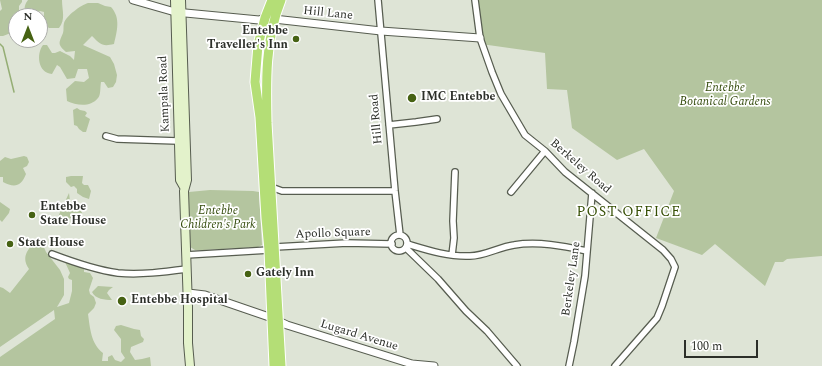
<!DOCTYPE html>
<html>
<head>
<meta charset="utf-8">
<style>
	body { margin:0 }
	#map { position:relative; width:822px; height:366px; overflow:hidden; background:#dee4d6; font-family:Spectral,serif }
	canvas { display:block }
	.north { position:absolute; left:8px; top:8px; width:40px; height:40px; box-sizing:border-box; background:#fff; border:1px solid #abaca9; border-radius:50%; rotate:0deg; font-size:11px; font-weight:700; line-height:16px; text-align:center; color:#2c2f29 }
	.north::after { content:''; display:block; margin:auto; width:14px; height:18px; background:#466213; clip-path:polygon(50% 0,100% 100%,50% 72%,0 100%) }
	.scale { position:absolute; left:684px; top:340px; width:74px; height:18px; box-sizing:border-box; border:2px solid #2c2f29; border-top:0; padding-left:5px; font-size:12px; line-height:14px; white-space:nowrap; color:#2c2f29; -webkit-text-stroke:3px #fff; paint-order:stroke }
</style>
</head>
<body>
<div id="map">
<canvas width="822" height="366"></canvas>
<div class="north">N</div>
<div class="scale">100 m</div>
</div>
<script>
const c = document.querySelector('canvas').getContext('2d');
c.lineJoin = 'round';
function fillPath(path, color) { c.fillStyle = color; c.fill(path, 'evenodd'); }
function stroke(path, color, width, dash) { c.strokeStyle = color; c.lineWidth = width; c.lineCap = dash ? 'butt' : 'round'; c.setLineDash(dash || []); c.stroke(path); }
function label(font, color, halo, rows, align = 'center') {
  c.font = font + ' Spectral,serif'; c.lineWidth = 3.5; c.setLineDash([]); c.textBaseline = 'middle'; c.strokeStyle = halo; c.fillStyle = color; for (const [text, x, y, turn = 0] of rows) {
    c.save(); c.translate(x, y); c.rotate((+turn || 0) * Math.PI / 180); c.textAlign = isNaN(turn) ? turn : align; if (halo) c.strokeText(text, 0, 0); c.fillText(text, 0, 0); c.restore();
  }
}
const green = new Path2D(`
	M0,0h22v2l-3,4v4l5,4 1,2h-9v15l-13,5h-3v-25l2,-2z
	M28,0h34c0,11 4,19 -3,28h-10l-5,-4v-12l-4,-1 -7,5h-3l-5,-4c-1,-5 0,-8 3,-12z
	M476,0h346v256l-35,3 -4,3h-8l-10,24 -50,-42 -13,11 -46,-17 18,-47 -30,-42 -27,11 -45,-32 -5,-38 -20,-1 -2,-36 -64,-9z
	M88,3h10l7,3 6,1c10,11 6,24 3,37 -12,3 -14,0 -22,-8l-9,9 27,12 4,7 3,11 -1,7 -3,5 -5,1 -4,-6h-3c-1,5 0,13 -3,16 -8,10 -22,7 -31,3l-1,-12 9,-8 9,1 5,-4 -2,-9h-9l-3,9 -8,1 -7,-12 -3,-2 -5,9c-14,-1 -16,-20 -9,-29h4l5,8h3l5,-2 10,5 4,4 1,-9 -9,1c-9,-8 -7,-9 -3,-19 1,-3 0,-7 1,-10 2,-7 17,-18 24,-20z
	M77,108l3,2 5,1 2,2 -2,3 5,3 -4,13h-3l-4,-3 -2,-3 -3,-1 -1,-15z
	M24,156l3,1 2,5 -2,4 -4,2 3,6c-5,13 -12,14 -23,8v-5h-3v-16l5,-4 6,2z
	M71,176h12l-1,7 2,2h4l3,6 -2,8 -6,-2 -6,-4v-4l-3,-3 -3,1 -5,-5v-5z
	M210,190l43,1 6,1 3,53 -4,2 -55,3h-8l-5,-3 -2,-6 1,-49z
	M69,193l1,8 12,11 -1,6h-10l-9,3 -5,-2z
	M0,202l10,7 -1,4 -7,9 -2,-2z
	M40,238l6,14 14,18 4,9v16l-7,12 12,-4 3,-12v-11l-3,-1 -1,-2 2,-4 -5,-11 19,6v4l6,1 3,5 -4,12 1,4 4,3 2,6 -2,5 -6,6c2,14 3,30 15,39l-1,8h6v-4l4,-2 3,5 6,2 4,-4 -4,-6v-13l-7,-9 2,-4 5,-1 13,4 6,1 1,6 3,3 -1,3 -12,5 -1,5 5,8 7,-1 8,-2 1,9h-151v-9l55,-38 -1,-9 -54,37v-60l3,1 7,5 19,-24c-9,-13 0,-22 11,-31z
	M98,286l15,1 -4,3 -2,3 5,7c-7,0 -17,-1 -20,-8z`);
const stream = new Path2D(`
	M0,44l3,3 11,45`);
const minor = new Path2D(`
	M378,0l17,191 5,44
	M475,0l5,38 12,34 9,22 24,41 20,16 20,21 98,78 8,9 4,8 -13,39 -5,12 -42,48
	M389,125l27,-3 21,-3
	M106,136l11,3 61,2
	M271,187l11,4h113
	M511,192l34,-41
	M391 243a8 8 0 1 1 16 0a8 8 0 1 1-16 0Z
	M407,244c20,6 41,13 63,12 15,0 29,-9 44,-11 24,-4 49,1 73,6
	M275,247l72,-4 45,1
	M406,248l32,31 28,32 21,20 30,35
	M52,254c21,8 44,16 66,19 23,2 46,-1 69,-4
	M186,255l83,-5
	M452,255l2,-17 -1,-17 2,-49
	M569,366l5,-24 11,-66 7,-83`);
const tertiary = new Path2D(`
	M133,0l42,12 84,8 6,-2 116,13 99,7
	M188,293l17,2 67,23 15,7 125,39 22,2`);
const secondary = new Path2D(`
	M175,0l5,180 4,7
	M181,0l6,180 -3,11 4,116v36l2,23`);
const trunk = new Path2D(`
	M272,0l-7,18 -7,27 -3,37 5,35 6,101 3,32 5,116
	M281,0c-16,39 -15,82 -14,123l14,243`);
const markers = [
	[296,39,4,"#466213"],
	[412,98,5,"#466213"],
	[32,215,4,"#466213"],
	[10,244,4,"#466213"],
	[248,274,4,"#466213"],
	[122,301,5,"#466213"]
];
const streetNames = [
	["Hill Lane",328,14,6],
	["Kampala Road",165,94,-92],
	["Hill Road",377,119,-95],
	["Berkeley Road",580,167,41],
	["Apollo Square",333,234,-2],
	["Berkeley Lane",572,279,-82],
	["Lugard Avenue",359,336,17]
];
const poiNames = [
	["Entebbe",288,32,"right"],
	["Traveller's Inn",288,46,"right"],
	["IMC Entebbe",421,98],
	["Entebbe",40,208],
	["State House",40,222],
	["State House",18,244],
	["Gately Inn",256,274],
	["Entebbe Hospital",131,301]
];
const parkNames = [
	["Entebbe",725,89],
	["Botanical Gardens",725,103],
	["Entebbe",218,212],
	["Children's Park",218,226]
];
const quarterNames = [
	["POST OFFICE",629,213]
];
fillPath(green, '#b4c59f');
stroke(stream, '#95ae75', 1.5);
stroke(minor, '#575d50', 8);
stroke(tertiary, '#575d50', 9);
stroke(secondary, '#575d50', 10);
stroke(trunk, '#fff', 11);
stroke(minor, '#fff', 5.5);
stroke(tertiary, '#fff', 7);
stroke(secondary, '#e3f2cb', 8);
stroke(trunk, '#b4de76', 9);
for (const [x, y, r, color] of markers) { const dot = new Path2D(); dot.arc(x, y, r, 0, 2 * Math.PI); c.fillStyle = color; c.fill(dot); stroke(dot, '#fff', 1.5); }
label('12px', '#2c2f29', '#fff', streetNames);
label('bold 12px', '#2c2f29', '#fff', poiNames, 'left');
label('italic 12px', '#354c0d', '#fff', parkNames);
c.letterSpacing = '1px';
label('14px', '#354e03', '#fff', quarterNames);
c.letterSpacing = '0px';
</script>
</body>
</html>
